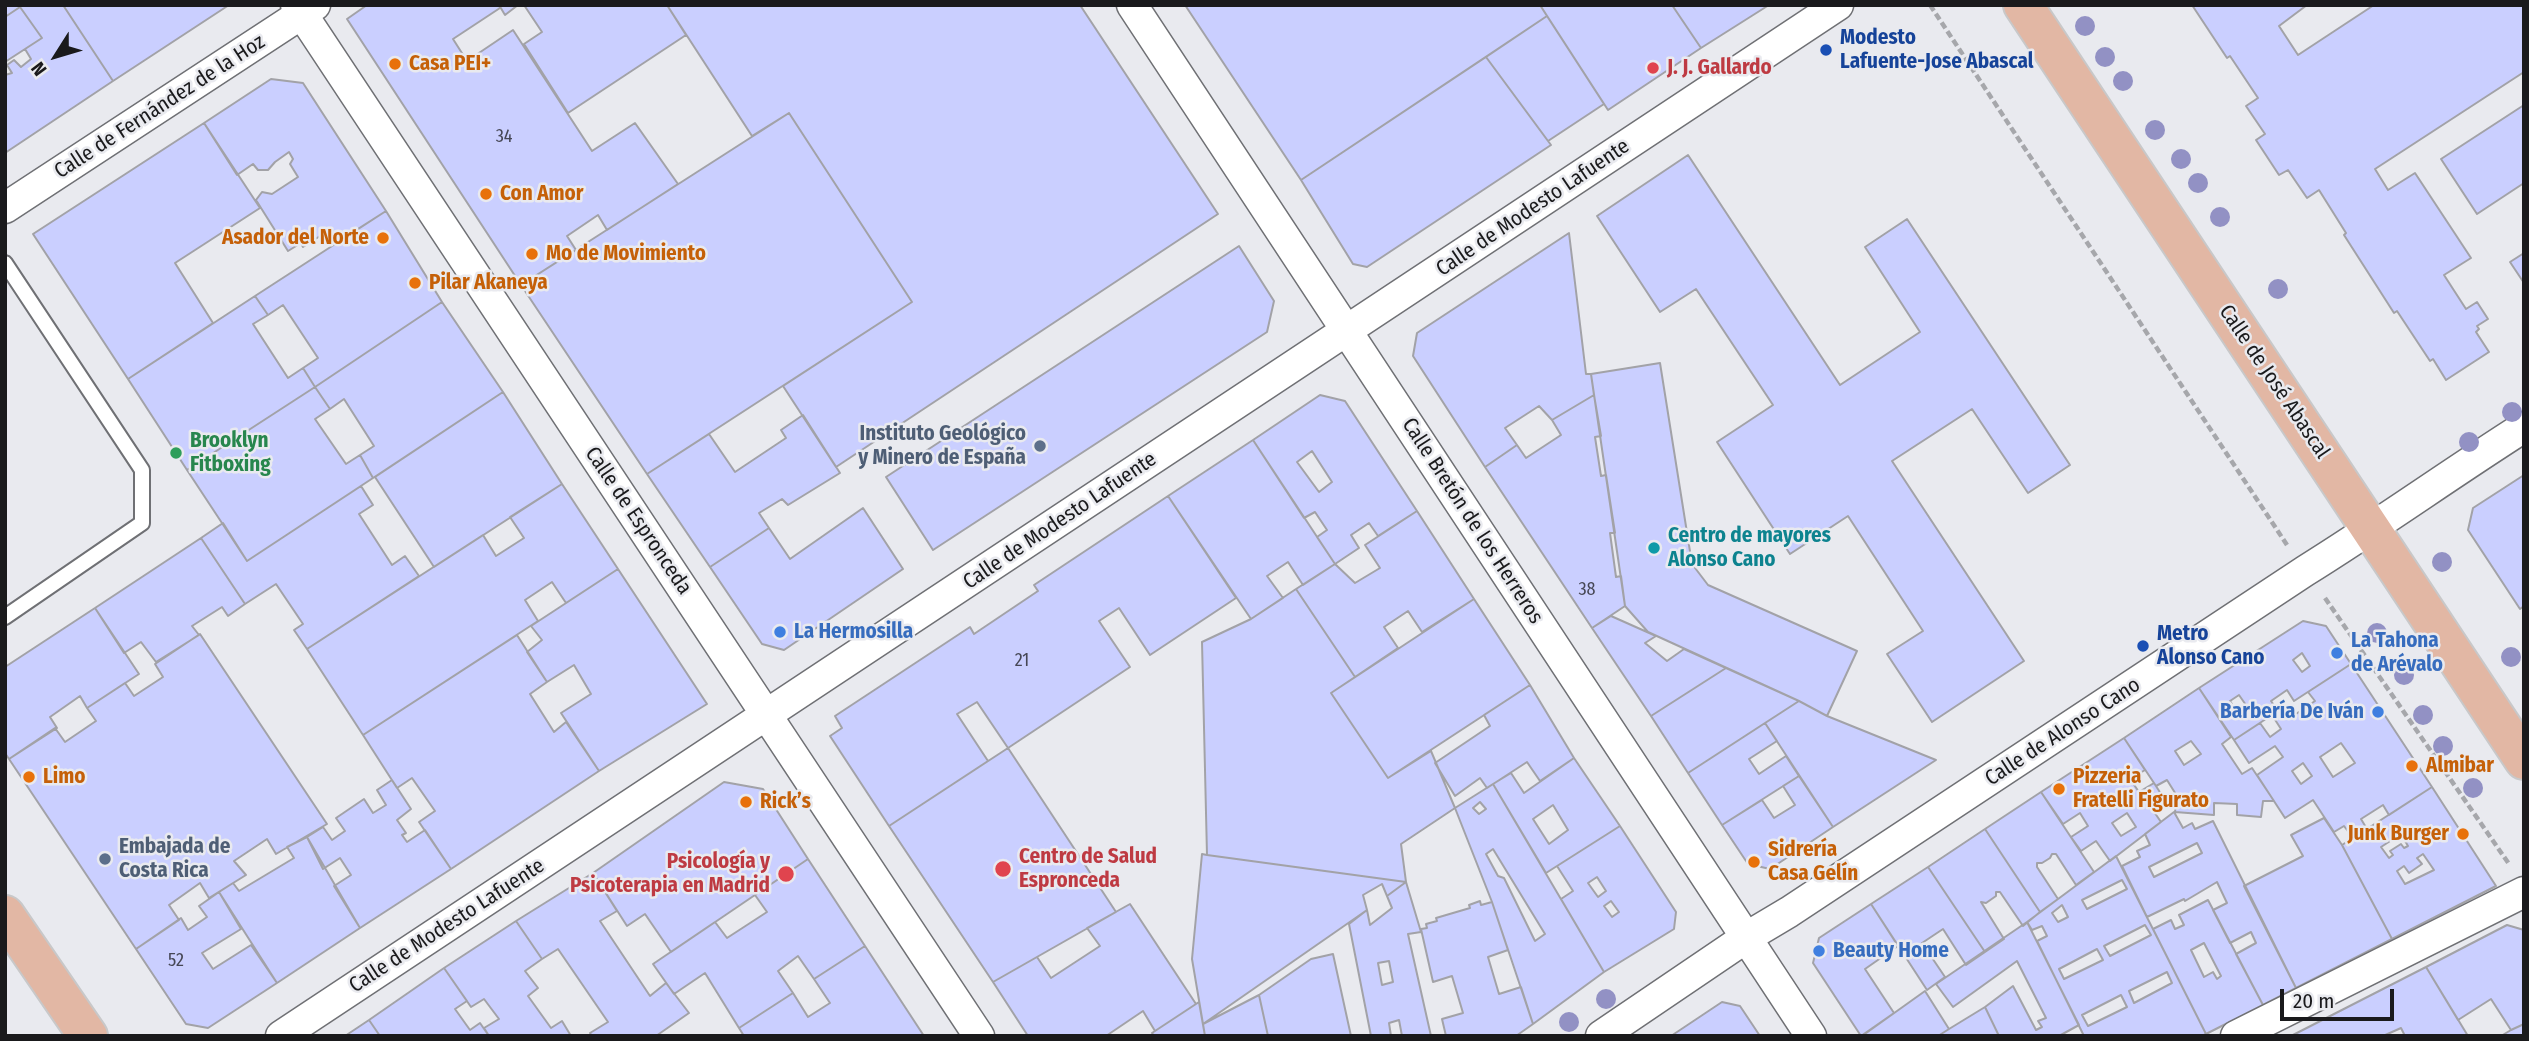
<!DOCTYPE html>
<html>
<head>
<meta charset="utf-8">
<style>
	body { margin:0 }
	#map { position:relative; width:2529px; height:1041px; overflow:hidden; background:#e9eaef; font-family:"Fira Sans Condensed",sans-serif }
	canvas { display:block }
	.frame { position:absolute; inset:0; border:7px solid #1a1a1c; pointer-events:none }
	.north { position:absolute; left:21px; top:21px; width:70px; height:70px; -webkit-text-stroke:5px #e9eaef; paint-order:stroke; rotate:233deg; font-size:19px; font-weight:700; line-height:28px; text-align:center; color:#1a1a1c }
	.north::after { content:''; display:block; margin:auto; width:24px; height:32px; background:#1a1a1c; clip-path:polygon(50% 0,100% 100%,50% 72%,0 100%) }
	.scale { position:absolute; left:2280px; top:989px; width:114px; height:32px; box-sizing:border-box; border:4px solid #1a1a1c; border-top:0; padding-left:9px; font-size:21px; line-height:24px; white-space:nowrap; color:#1a1a1c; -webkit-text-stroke:5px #e9eaef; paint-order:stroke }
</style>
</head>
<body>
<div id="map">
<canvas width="2529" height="1041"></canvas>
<div class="frame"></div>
<div class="north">N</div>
<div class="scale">20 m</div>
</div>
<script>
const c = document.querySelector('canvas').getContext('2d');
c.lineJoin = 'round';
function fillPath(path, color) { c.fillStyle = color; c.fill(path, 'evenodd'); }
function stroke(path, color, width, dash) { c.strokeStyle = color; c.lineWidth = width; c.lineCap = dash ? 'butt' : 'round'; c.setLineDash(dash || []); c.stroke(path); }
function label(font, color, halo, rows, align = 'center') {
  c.font = font + ' "Fira Sans Condensed",sans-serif'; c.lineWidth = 5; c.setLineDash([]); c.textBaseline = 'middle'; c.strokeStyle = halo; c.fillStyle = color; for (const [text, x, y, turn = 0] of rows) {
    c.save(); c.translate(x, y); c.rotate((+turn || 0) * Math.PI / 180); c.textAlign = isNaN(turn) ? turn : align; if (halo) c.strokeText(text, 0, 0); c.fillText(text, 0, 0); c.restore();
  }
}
const building = new Path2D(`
	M5,5h58l50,76 -108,72v-78l7,-2 -5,-8 7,-5 7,7 10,-8 -6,-10 17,-11 -22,-31 -15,10z
	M63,5h166l-116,76z
	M367,5h132l1,3 -47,31 14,22 46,-31 79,121 43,-28 43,61 -71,46 -9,-15 -31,21 9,14 -55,35 -174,-266z
	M499,5h19l-13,10z
	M524,5h143l19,30 -118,78 -44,-69 18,-12z
	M667,5h413l138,209 -382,253 -53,-81 129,-84 -123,-189 -37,23z
	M1185,5h355l7,11 -246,164z
	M1540,5h132l29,43 -93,62z
	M1672,5h97l-68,43z
	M2192,5h115l-28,21 19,29 76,-50h150v67l-149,97 13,21 27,-17 56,85 -27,17 22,34 11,-7 11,17 -11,7 2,3 -3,3 13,20 -43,28 -13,-21 -3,2 -33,-50 -3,2 -50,-78 2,-2 -27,-43 -12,8 -19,-28 -9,5 -23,-35 9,-6 -19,-28 12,-8 -28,-42 -3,2z
	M20,7l22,31 -37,24v-45z
	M1547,16l57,88 -56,37 -62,-84z
	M1486,57l65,88 -184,122 -14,-3 -52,-84z
	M271,79l32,4 83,128 -47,30 -8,-12 -28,18 -2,-4 -13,8 -32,-51 6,-8 10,2 26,-17 -8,-13 3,-5 -4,-7 -14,10 -7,8h-10l-5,-6 -16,11 -33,-52z
	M2524,105v78l-47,31 -36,-55z
	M789,113l123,189 -265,172 -126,-189z
	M204,123l56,85 -85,55 38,60 -85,56 -95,-145z
	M1688,155l152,230 80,-53 -55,-85 42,-28 163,246 -42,28 -56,-84 -80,52 132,200 -92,61 -45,-68 36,-23 -75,-115 -58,38 -73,-112 56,-37 -77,-116 -36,23 -63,-96z
	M386,211l56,91 -127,85 -12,-19 15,-10 -35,-53 -15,10 -13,-19z
	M1569,233l17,141h5l3,21 -42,25 -13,-14 -34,22 12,17 -32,22 -72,-111 4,-23z
	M1239,246l35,55 -7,31 -334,218 -47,-73z
	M2524,253v30l-14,-21z
	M255,296l13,19 -15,9 35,54 15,-10 12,19 -128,83 -59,-91z
	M442,302l61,90 -130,86 -13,-23 14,-9 -30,-47 -14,10 -15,-22z
	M1660,363l32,201 16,21 149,66 -30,65 -28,-15 -151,-69 -23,-26 -34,-232z
	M315,387l15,22 -15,10 31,45 14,-9 13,23 -126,83 -60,-91z
	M503,392l59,92 -128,83 -59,-90z
	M1320,395l25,6 72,110 -39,25 -9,-13 -18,12 8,13 -24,16 -18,-27 10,-7 -12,-18 -11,6 -51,-78zM1312,451l20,31 -13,10 -22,-30z
	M1594,395l7,41 -6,1 6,39 5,-1 9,58h-5l6,44 5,-1 4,30 -33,22 -107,-161 32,-22 9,13 35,-23 -9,-15z
	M803,415l37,58 -52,32 -6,-6 -23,14 10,15 -59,39 -63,-93 62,-40 26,38 51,-34 -5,-8z
	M1253,440l82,124 -32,21 -15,-23 -21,14 16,22 -32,21 -83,-123z
	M2524,475v131l-4,3 -52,-79 5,-22z
	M562,484l56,85 -52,34 -14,-21 -27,18 13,21 -175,114 -56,-86 176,-114 13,21 28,-18 -14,-21z
	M361,486l12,19 -14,9 33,51 13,-9 14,20 -112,73 -13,-19 9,-6 -27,-40 -31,20 -44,-66 22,-15 24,38z
	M1168,496l68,102 -86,57 -31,-47 -20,13 31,46 -122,81 -31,-46 -20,12 31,47 -99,65 -59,-90 12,-8 -7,-12 135,-89 4,7 64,-43 -4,-6z
	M863,508l40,61 -119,81 -22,-6 -52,-77 59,-39 21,31z
	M1417,511l57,88 -52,33 -14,-21 -24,16 14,21 -43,29 -59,-88 39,-25 20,19 25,-15 -15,-23z
	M201,538l44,66 -17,12 -6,-9 -30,19 7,9 -43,27 -15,-20 -17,11 -29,-45z
	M618,569l89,135 -108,67 -38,-58 30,-19 -17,-29 -27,17 -20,-30 15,-12 -11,-14z
	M1296,589l59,88 -24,16 57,85 43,-27 24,57 -54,36 5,38 -199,-27 -5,-213 49,-23z
	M1474,599l56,86 -142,93 -57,-85z
	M95,608l44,66 -52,34 -7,-12 -30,21 7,11 -48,31 -4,-6v-86z
	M1611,616l45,20 -11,7 22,18 17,-12 42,19 -75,48 -59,-88z
	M2303,621l23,5 25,38 -57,37 -7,-11 -16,11 7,10 -44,29 -35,-52zM2302,653l8,13 -8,6 -9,-12zM2239,695l9,13 -10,6 -8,-13z
	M200,634l127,190 -51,30 -9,-15 -33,22 12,14 -37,23 -9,-15 -31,22 10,15 -43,29 -127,-190 46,-31 10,14 31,-21 -9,-13 38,-25 9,13 29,-19 -8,-13z
	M517,635l30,47 -17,12 24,38 12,-10 33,49 -148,98 -32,-47 16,-11 -23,-33 -15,10 -34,-53z
	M2351,664l81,123 -43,28 -6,-10 -22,14 6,10 -14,9 -9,-12 -10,6 -21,-32 -28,18 -28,-43 26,-18 -8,-11 -26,17 -15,-23 26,-17 10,14 11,-8 -9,-14 15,-9 6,10 22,-15 -7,-9zM2341,743l14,20 -22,14 -13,-20zM2303,763l9,13 -11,8 -9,-13z
	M1726,668l73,33 -111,72 -37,-57z
	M1530,685l44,73 -34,23 -13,-19 -40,26 -7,-10 -25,18 -20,-33 55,-37 -6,-11z
	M2199,688l32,49 -9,7 20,30 10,-6 22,33h-11l-2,16 -24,-2v-11l-23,-1v12l-39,-3 2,-16 -10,-16 -11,6 -32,-48zM2191,741l10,13 -17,11 -9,-14z
	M1799,701l28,15 109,44 -103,67 -68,-104z
	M1765,723l12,18 -28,18 10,15 27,-18 13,20 -77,49 -34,-52z
	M2124,738l21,32 -15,9 9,13 15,-9 9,14 -13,9 11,16 -51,39 -14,-20 -15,10 -10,-14 17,-11 -8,-13 -17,11 -22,-32zM2127,813l9,14 -15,9 -9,-13z
	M1008,748l108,164 -123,70 -104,-156z
	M1574,758l46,68 -74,47 -53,-89 18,-11 13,20zM1553,805l15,25 -19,14 -16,-25z
	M1799,776l34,51 -63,42 -22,-5 -26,-39 40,-25 12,18 21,-13 -12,-19z
	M392,780l19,29 -14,11 9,13 -4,2 5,7 18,-12 26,39 -91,59 -26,-42 17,-11 -11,-17 -17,11 -16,-32 16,-10 9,13 13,-9 -9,-13 28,-19 9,14 13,-8 -9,-15z
	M724,782l39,7 45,70 -137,93 -26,-38 -18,12 -34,-53z
	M1493,784l111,188 -71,52 -41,-122 -37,-94zM1480,802l6,7 -7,5 -6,-6zM1493,849l52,85 -10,7 -31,-63 -6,-2 -12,-22z
	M2432,787l64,99 -104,53 -50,-94zM2401,834l7,12 -4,2 -3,-4 -11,7 3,4 -4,3 -8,-11zM2423,854l11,16 -29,14 -8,-13 7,-5 5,7 13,-9 -5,-6z
	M2041,792l53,80 -18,13 -20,-31h-4l-2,4 -8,5h-5v4l21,32 -18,13 -55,-83z
	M2174,812l9,16 9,-5 3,6 18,-8 83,167 -33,17 -27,-51 20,-11 -5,-11 -21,11 -17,-33 14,-7 -10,-21 -32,19 -1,-2 -37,18 -25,-51 18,-9 -3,-6 13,-6 -5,-11zM2197,843l5,10 -48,24 -5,-10z
	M2324,818l18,27 50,94 -96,49 -52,-102 59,-30 -12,-21z
	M1620,826l56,86 -2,17 -70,43 -43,-73 12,-8 -16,-25zM1597,877l9,14 -8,6 -10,-14zM1611,901l8,11 -7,5 -8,-11z
	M1985,829l55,83 -17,14 -23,-34h-4v4l-10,7 -5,-1 23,37 -19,13 -57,-85z
	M307,837l53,91 -83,55 -58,-91 14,-9 6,8 55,-33 -7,-11z
	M1202,854l5,1 199,27 -19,14 -5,-12 -19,11 4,15 -164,114 -11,-65z
	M2116,856l90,178 -4,2h-118l-47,-95 10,-5 -5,-10 -10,4 -5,-8zM2122,880l5,9 -40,20 -5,-9zM2062,905l6,12 -10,5 -6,-9zM2145,925l6,10 -41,21 -6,-10zM2097,949l6,11 -39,19 -5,-10zM2167,972l5,11 -38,20 -5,-12zM2121,995l6,12 -39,19 -6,-11z
	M808,859l57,87 -51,33 -16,-23 -20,15 15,22 -54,35 -34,-55 -31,21 -21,-30 62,-42 12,16 40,-26 -12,-17z
	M1928,867l57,85 -19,13 -23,-36 -21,14 23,34 -18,13 -56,-86z
	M593,873l24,38 -17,10 50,75 16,-13 23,30 -33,23h-64l-2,-3 18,-11 -50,-73 -16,10 -26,-38z
	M1406,882l15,50 -13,2 23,102h-29l-3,-16 -10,3 2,13h-20l-22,-112 18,-14 3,15 22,-17 -5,-12zM1389,961l4,21 -11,3 -4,-22z
	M219,892l22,37 -39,24 11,16 38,-24 26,38 -69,45 -22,-4 -50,-75 45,-31 7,12 19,-13 -8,-11z
	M2208,900l55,105 -57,29 -53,-105 18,-9 4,9 9,-4 -5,-10zM2204,943l17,33 -4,3 -4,-7 -9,5 -13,-27z
	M1480,901l1,4 11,-3 16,48 -20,7 11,37 22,-7 12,37 -17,12h-70l-4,-17 21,-6 -11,-37 -19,6 -12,-53 6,-1 -1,-4 11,-3 -1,-3 34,-10 -1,-3z
	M1130,904l66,100 -41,27 -12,-20 -37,25h-78l-35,-54 44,-25 14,21 49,-32 -13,-18z
	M1871,904l27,42 -33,23 29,44 -33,23 -48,-73 6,-25z
	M516,921l26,38 -17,12 13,17 -10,8 23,32 11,-7 9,15h-82l-5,-8 15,-9 -15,-20 -13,8 -27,-39z
	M2027,922l52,103 -20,11h-60l-14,-29 28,-21 23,44 6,-3 -4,-6 8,-3 -29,-57 -64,46 -17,-23z
	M2507,925l17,5v94l-13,6 -20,-31 -33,21 -32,-53z
	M865,946l59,90h-180l-5,-8 54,-35 15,24 22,-14 -16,-24z
	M1333,954l18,82h-83l-9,-41 52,-36z
	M2426,967l42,69h-63l-4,-8 -18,8h-92z
	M444,968l23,33 -12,8 15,21 10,-7 9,13h-109l-11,-16z
	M1925,991l24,38 -11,7h-76z
	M1259,995l9,41h-63l-2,-12z
	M1199,1002l6,34h-51l-2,-3 3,-2z
	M1722,1002l18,4 20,30h-89z
	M1985,1007l14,29h-61l11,-7z
	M369,1020l11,16h-35z
	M2524,1024v12h-23l10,-6z`);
const path = new Path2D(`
	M1930,5l357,540
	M2325,598l184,266`);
const service = new Path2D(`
	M5,263l137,207v53l-137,94`);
const minor = new Path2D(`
	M296,5l683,1031
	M1132,5l679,1031
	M5,208l310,-203
	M281,1036l1557,-1031
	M1601,1036l146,-99 42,-25 516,-341c74,-46 145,-97 219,-144
	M2236,1036l288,-144`);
const primary = new Path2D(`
	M2023,5l501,755
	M5,915l83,121`);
const trees = [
	[2085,26],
	[2105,57],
	[2123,81],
	[2155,130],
	[2181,159],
	[2198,183],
	[2220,217],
	[2278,289],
	[2512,412],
	[2469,442],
	[2442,562],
	[2377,633],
	[2511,657],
	[2404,675],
	[2423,715],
	[2443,746],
	[2473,788],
	[1606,999],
	[1569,1022]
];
const markers = [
	[1826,50,7,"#1a4fb4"],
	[395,64,7,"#e8710a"],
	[1653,68,7,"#e0444e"],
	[486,194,7,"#e8710a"],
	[383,238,7,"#e8710a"],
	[532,254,7,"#e8710a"],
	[415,283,7,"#e8710a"],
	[1040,446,7,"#5c6f8a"],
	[176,453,7,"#2e9e5b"],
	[1654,548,7,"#0f9aa8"],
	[780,632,7,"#3f7fe0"],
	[2143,646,7,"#1a4fb4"],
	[2337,653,7,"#3f7fe0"],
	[2378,712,7,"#3f7fe0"],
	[2412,766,7,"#e8710a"],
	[29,777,7,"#e8710a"],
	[2059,789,7,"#e8710a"],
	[746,802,7,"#e8710a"],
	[2463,834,7,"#e8710a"],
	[105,859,7,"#5c6f8a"],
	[1754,862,7,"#e8710a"],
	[1003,869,9,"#e0444e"],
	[786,874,9,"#e0444e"],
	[1819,951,7,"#3f7fe0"]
];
const numberNames = [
	["34",504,137],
	["38",1587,590],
	["21",1022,661],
	["52",176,961]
];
const transitNames = [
	["Modesto",1840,38],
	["Lafuente-Jose Abascal",1840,62],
	["Metro",2157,634],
	["Alonso Cano",2157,658]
];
const foodNames = [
	["Casa PEI+",409,64],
	["Con Amor",500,194],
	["Asador del Norte",369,238,"right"],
	["Mo de Movimiento",546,254],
	["Pilar Akaneya",429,283],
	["Almibar",2426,766],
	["Limo",43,777],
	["Pizzeria",2073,777],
	["Fratelli Figurato",2073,801],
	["Rick’s",760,802],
	["Junk Burger",2449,834,"right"],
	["Sidrería",1768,850],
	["Casa Gelín",1768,874]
];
const healthNames = [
	["J. J. Gallardo",1667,68],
	["Centro de Salud",1019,857],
	["Espronceda",1019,881],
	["Psicología y",770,862,"right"],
	["Psicoterapia en Madrid",770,886,"right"]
];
const streetNames = [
	["Calle de Fernández de la Hoz",160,107,-33],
	["Calle de Modesto Lafuente",1533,208,-34],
	["Calle de José Abascal",2274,382,56],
	["Calle de Espronceda",638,521,56],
	["Calle de Modesto Lafuente",1060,521,-34],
	["Calle Bretón de los Herreros",1472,521,57],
	["Calle de Alonso Cano",2063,732,-33],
	["Calle de Modesto Lafuente",447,926,-33]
];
const serviceNames = [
	["Instituto Geológico",1026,434],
	["y Minero de España",1026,458],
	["Embajada de",119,847,"left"],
	["Costa Rica",119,871,"left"]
];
const leisureNames = [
	["Brooklyn",190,441],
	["Fitboxing",190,465]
];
const cultureNames = [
	["Centro de mayores",1668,536],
	["Alonso Cano",1668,560]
];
const shopNames = [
	["La Hermosilla",794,632],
	["La Tahona",2351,641],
	["de Arévalo",2351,665],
	["Barbería De Iván",2364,712,"right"],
	["Beauty Home",1833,951]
];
fillPath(building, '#cacfff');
stroke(building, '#a2a2a7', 2);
stroke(service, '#6f7074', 18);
stroke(minor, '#6f7074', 33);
stroke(primary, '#c8c8c9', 42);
stroke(path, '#a6a7ab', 4.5, [7, 3.5]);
stroke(service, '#fff', 14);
stroke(minor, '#fff', 30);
stroke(primary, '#e2b7a4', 38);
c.fillStyle = '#9291c4';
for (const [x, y] of trees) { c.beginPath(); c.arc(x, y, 10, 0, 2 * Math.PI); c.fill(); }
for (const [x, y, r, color] of markers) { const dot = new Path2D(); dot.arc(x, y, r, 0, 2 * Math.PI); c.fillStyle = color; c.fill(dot); stroke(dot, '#e9eaef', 2.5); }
label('18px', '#464755', null, numberNames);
label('bold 21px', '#164399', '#e9eaef', transitNames, 'left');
label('bold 21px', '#c56008', '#e9eaef', foodNames, 'left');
label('bold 21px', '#be3a42', '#e9eaef', healthNames, 'left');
label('21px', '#1a1a1c', '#e9eaef', streetNames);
label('bold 21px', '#4e5e75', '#e9eaef', serviceNames, 'right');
label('bold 21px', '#27864d', '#e9eaef', leisureNames, 'left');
label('bold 21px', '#0d838f', '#e9eaef', cultureNames, 'left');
label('bold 21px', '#366cbe', '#e9eaef', shopNames, 'left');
</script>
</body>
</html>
